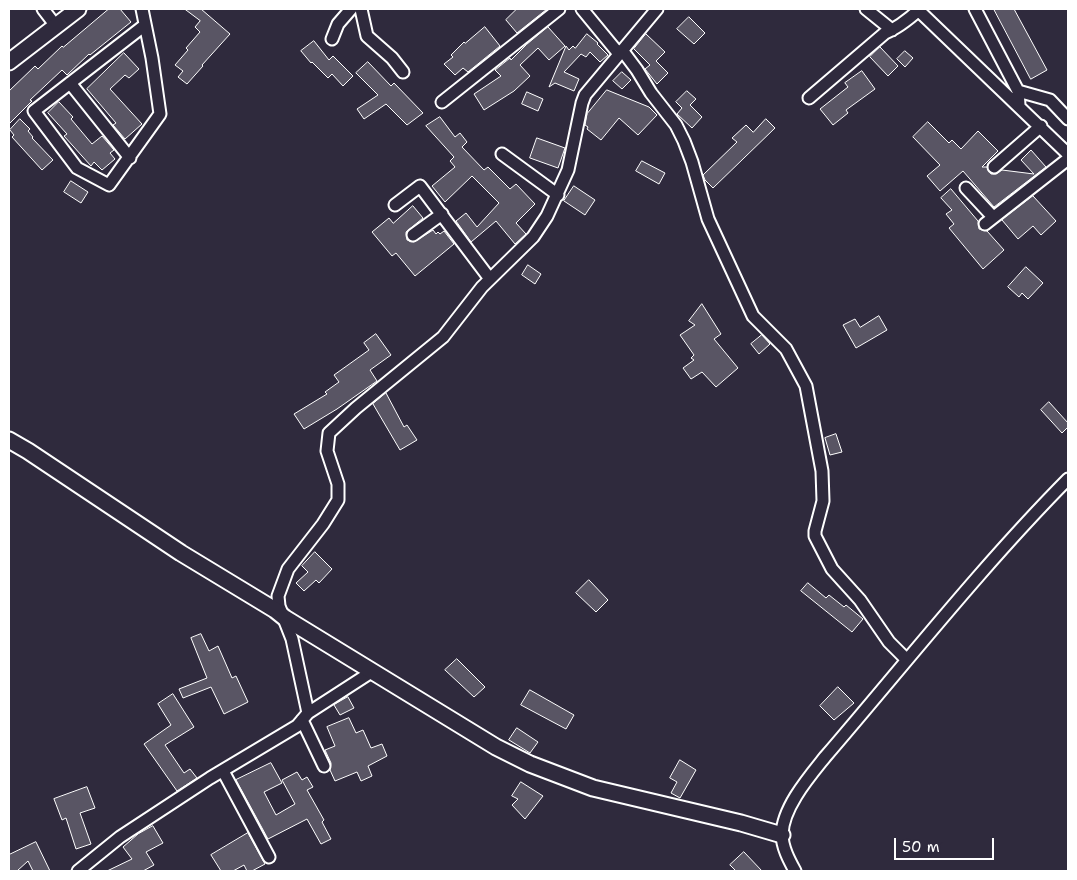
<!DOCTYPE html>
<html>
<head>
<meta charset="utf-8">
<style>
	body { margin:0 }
	#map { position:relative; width:1077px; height:880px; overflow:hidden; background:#2f2a3d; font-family:"Shantell Sans",sans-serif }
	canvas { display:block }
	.frame { position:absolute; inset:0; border:10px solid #fff; pointer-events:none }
	.scale { position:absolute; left:894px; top:838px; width:100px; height:22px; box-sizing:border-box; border:2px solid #fff; border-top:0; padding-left:6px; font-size:15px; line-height:18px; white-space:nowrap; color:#fff; -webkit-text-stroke:4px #2f2a3d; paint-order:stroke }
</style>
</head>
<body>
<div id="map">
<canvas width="1077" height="880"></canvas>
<div class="frame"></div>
<div class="scale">50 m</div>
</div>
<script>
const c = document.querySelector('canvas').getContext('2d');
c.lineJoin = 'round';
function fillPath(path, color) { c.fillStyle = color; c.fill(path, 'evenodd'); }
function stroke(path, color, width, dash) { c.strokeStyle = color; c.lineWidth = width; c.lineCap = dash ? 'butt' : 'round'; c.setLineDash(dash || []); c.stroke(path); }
const building = new Path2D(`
	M109,9h11l11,13 -41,33 -1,-1 -22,21 -5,-5 -32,30 2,1 -23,23v-33l26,-25 3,3 24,-23 1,1z
	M185,9h16l29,25 -28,31 1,1 -16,18 -9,-7 5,-6 -8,-6 13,-15 -2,-2 14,-16 -5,-5 5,-6z
	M517,9h30l-30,24 -11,-13z
	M994,9h20l33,61 -16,9z
	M689,17l16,16 -11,11 -17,-15z
	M485,27l15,19 -32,26 -5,-4 -8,7 -11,-11 9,-7 -2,-2 13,-13 1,1z
	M548,27l17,19 -16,14 -11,-12 -18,17 10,11 -16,15 -30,19 -10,-16 27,-18 -6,-6 15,-12 1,2 15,-15z
	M587,34l11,9 -1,1 11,11 -8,7 -10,-10 -4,5 -5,-3 -17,18 15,7 -5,12 -19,-8 -6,4 17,-41 3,4 4,-4 2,2z
	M646,34l19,18 -9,9 12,12 -11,11 -12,-15 5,-4 -16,-16z
	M314,41l15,19 4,-4 20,20 -10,10 -11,-12 -4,4 -16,-16 -1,1 -10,-12z
	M880,47l18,19 -10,10 -18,-19z
	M905,51l8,7 -8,9 -8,-8z
	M124,53l15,16 -10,9 -4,-3 -15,14 32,35 -17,15 -12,-14 3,-2 -29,-34z
	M368,62l23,24 3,-3 29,30 -16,12 -21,-21 -22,15 -7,-10 21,-14 -22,-22z
	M862,71l13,18 -29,21 2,3 -15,12 -13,-16 28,-22 -3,-4z
	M622,72l9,8 -9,9 -9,-8z
	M607,90l42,17 8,8 -19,20 -19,-17 -18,22 -14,-11 1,-2 -3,-2 2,-11z
	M687,91l9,8 -6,6 12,12 -10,11 -15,-14 5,-6 -6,-6z
	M527,92l16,7 -5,12 -16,-7z
	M59,102l14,15 -2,2 21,25 10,-8 12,14 -4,3 5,6 -13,11 -8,-8 -3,4 -27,-30 3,-2 -19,-21z
	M440,117l15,20 5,-4 7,9 -5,5 22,23 4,-3 22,22 6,-5 19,20 -19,19 10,11 -11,10 -19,-23 -25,21 -15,-21 10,-8 11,14 22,-24 -27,-27 -27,26 -13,-16 23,-19 -5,-6 4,-4 -28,-31z
	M20,119l10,10 -2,2 5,6 -1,1 21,22 -11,10 -30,-33 2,-2 -4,-5z
	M766,119l9,9 -62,60 -8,-8 -2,-5 34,-33 -5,-4 14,-13 7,7z
	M928,122l21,21 3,-3 9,9 17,-18 20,20 -16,16h5l4,7h5l6,-4 32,4 -13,-14 10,-10 15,17 -52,40 -31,-36 -23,20 -13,-15 13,-11 -27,-28z
	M537,138l28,10 -7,20 -28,-10z
	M642,161l23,12 -6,11 -23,-13z
	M71,181l17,11 -7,11 -17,-11z
	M574,186l21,14 -10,15 -21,-14z
	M951,189l27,32 1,8 8,2 17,19 -21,19 -34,-41 5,-4 -8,-10 6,-4 -11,-12z
	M1033,196l23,25 -15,14 -8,-9 -15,13 -16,-19z
	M413,206l10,12 -17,14 1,8 7,2 19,-12 3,4 2,-2 2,2 4,-3 10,13 -39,32 -19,-23 -4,3 -20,-24 17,-14 4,5z
	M528,265l13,9 -6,10 -13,-9z
	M1026,267l17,16 -15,16 -6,-6 -3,4 -11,-10z
	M702,304l19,30 -7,5 24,29 -22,19 -14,-15 -11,7 -8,-11 11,-8 -3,-2 3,-3 -14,-20 15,-10 -6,-4z
	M879,316l8,14 -31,18 -13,-23 12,-6 5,8z
	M376,334l15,21 -21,15 7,11 -40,28 -33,20 -10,-15 33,-20 -2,-2 14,-10 -5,-7 35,-25 -5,-7z
	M762,335l8,9 -11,10 -8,-10z
	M386,393l18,34 3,-2 10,15 -17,10 -27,-46z
	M1049,402l19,21v4l-6,6 -21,-23z
	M836,434l6,18 -12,3 -5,-17z
	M315,552l17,17 -13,14 -3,-3 -12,11 -8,-8 12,-11 -6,-6z
	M589,580l19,20 -12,12 -20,-19z
	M808,583l18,15 3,-3 15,12 2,-2 17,14 -11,13 -51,-41z
	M201,634l8,17 9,-5 14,32 4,-2 12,26 -24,12 -13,-27 -28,11 -4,-9 28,-11 -16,-40z
	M457,659l28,28 -11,10 -29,-27z
	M838,687l16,16 -20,17 -14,-14z
	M530,690l44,25 -8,14 -45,-24z
	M173,694l21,33 -29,18 19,28 6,-4 7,9 -20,13 -33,-47 27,-19 -13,-21z
	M348,697l6,11 -14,7 -6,-10z
	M349,718l7,15 7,-3 8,18 11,-4 5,12 -19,10 4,10 -11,5 -4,-9 -22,9 -5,-11 1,-7 -6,-13 10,-4 -8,-19z
	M517,728l21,14 -8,11 -21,-13z
	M680,760l16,10 -16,28 -9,-5 6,-11 -7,-4z
	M271,763l11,20 -18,9 12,23 19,-11 -13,-24 15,-8 5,8 5,-3 6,10 -6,3 17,30 -2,2 9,17 -10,5 -14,-25 -39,20 -32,-59z
	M521,782l22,14 -18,23 -13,-14 6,-6 -6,-3z
	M87,787l8,21 -15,5 11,31 -15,5 -10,-31 -4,2 -8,-21z
	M153,826l10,17 -17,9 8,13 -11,6h-36l25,-12 -9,-12 15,-13z
	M248,833l17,31 -13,7h-5l-3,-6 -11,6h-12l-10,-16z
	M36,842l14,29h-17l-5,-10 -11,10h-8v-16z
	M744,852l18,19h-26l-6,-6z`);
const minor = new Path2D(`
	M43,9l13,17
	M142,9l10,49 8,56 -51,71 -32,-17 -43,-57 111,-86
	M361,9l6,27 25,22 11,14
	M582,9l37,45
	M866,9l26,21
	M917,9l151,145
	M975,9l43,82 1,14
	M332,39l6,-15 13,-15
	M622,50l15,20 14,23 25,32 8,16 8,21 16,57 45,97 33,33 20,37 16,85 1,30 -8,30v5l17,33 28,31 29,42 18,18
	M70,83l60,75
	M1018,91l32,9 18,19
	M809,98l76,-65c13,-5 25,-15 35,-24
	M442,102l117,-93
	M502,154l56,41
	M994,167l47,-41
	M966,188l27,29
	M395,205l25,-19 70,93
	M985,224l83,-65
	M413,235l29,-21
	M308,713l65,-42
	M302,720l22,46
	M223,771l46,86
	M78,871l42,-34 90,-59 87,-52 11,-13 -16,-74 -13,-33 -1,-10 10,-27 35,-45 15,-24v-16l-11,-33 2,-18 27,-25 87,-71 39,-50 51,-50 14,-21 21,-46 14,-67 3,-8 72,-86
	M795,871c-6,-11 -13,-24 -13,-37 1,-27 27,-57 43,-77 80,-93 157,-191 243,-278`);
const tertiary = new Path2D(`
	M9,62l69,-53
	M9,440l19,11 153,102 94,57 10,8 211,129 34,17 63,24 148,35 41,12`);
fillPath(building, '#595564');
stroke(building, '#fff', 1);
stroke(minor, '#fff', 15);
stroke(tertiary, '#fff', 19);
stroke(minor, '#2f2a3d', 11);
stroke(tertiary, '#2f2a3d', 15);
</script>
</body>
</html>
